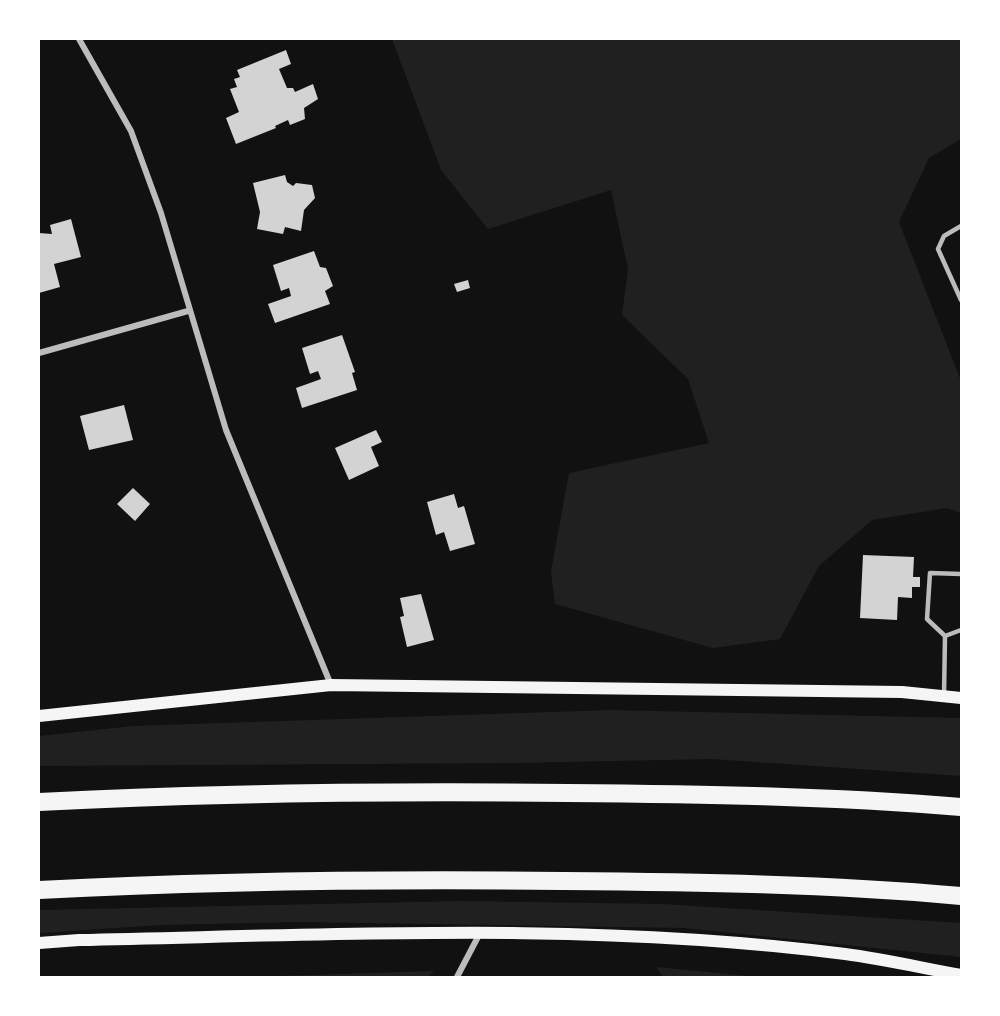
<!DOCTYPE html>
<html>
<head>
<meta charset="utf-8">
<style>
	body { margin:0 }
	#map { position:relative; width:1000px; height:1016px; overflow:hidden; background:#111; font-family:"Archivo Narrow",sans-serif }
	canvas { display:block }
	.frame { position:absolute; inset:0; border:40px solid #fff; pointer-events:none }
</style>
</head>
<body>
<div id="map">
<canvas width="1000" height="1016"></canvas>
<div class="frame"></div>
</div>
<script>
const c = document.querySelector('canvas').getContext('2d');
c.lineJoin = 'round';
function fillPath(path, color) { c.fillStyle = color; c.fill(path, 'evenodd'); }
function stroke(path, color, width, dash) { c.strokeStyle = color; c.lineWidth = width; c.lineCap = dash ? 'butt' : 'round'; c.setLineDash(dash || []); c.stroke(path); }
const green = new Path2D(`
	M392,39h569v100l-32,19 -30,64 62,159v132l-14,-5 -75,12 -53,46 -39,73 -67,9 -158,-44 -4,-32 18,-99 140,-30 -21,-64 -66,-64 6,-46 -17,-79 -123,39 -47,-59z
	M611,710l350,8v58l-249,-17 -198,4 -475,3v-30l94,-10z
	M462,901l201,3 298,19v34l-277,-29 -386,-6 -137,3 -122,8v-23z
	M656,967l103,10h-96z
	M434,971l-6,6h-183z`);
const building = new Path2D(`
	M286,50l5,14 -12,5 8,19h6l2,4 18,-8 5,15 -14,9 1,11 -15,6 -2,-5 -13,6 1,2 -40,16 -10,-26 13,-6 -9,-23 7,-2 -3,-8 6,-2 -3,-7z
	M285,175l2,7 6,4 3,-3 16,2 3,13 -11,12 -3,21 -16,-4 -2,7 -26,-5 3,-17 -7,-29z
	M71,219l10,38 -27,7 6,23 -21,6v-60l13,1 -2,-9z
	M314,251l6,16 6,1 7,18 -8,5 5,13 -55,19 -7,-19 23,-8 -2,-8 -8,3 -8,-26z
	M468,280l2,8 -13,4 -3,-8z
	M342,335l13,37 -3,1 5,17 -55,18 -6,-20 25,-9 -3,-8 -8,3 -8,-26z
	M124,405l9,35 -44,10 -9,-34z
	M376,430l6,12 -11,5 8,19 -30,14 -14,-32z
	M133,488l17,16 -15,17 -18,-17z
	M454,494l4,14 6,-2 11,38 -25,7 -6,-19 -8,3 -9,-33z
	M863,555l51,2 -1,20h7v10h-8v11l-14,-1 -1,23 -37,-2z
	M421,594l13,46 -27,7 -7,-30 4,-1 -4,-18z`);
const service = new Path2D(`
	M961,226l-17,10 -6,13 23,51
	M945,636l16,-6
	M944,696l1,-60 -18,-17 3,-46 31,1`);
const minor = new Path2D(`
	M79,39l52,92 30,82 65,217 105,255
	M39,353l149,-42
	M457,977l23,-44`);
const secondary = new Path2D(`
	M39,716l292,-31 571,7 59,6
	M39,943l40,-3c254,-5 513,-19 766,14 39,5 77,14 116,21`);
const motorway = new Path2D(`
	M39,802c176,-9 352,-11 528,-9 131,1 263,3 394,14
	M39,890c174,-9 349,-11 524,-9 132,1 266,3 398,15`);
fillPath(green, '#202020');
fillPath(building, '#d3d3d3');
stroke(service, '#bcbcbc', 4.5);
stroke(minor, '#bcbcbc', 6);
stroke(secondary, '#f5f5f5', 12);
stroke(motorway, '#f5f5f5', 18);
</script>
</body>
</html>
